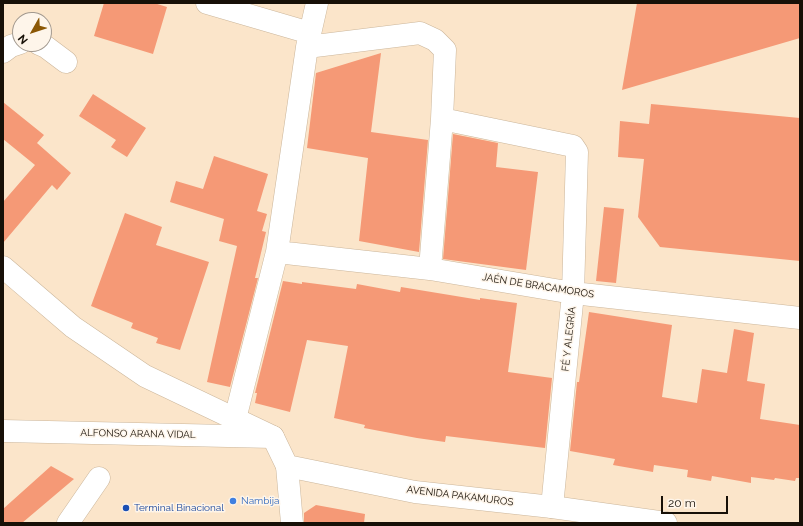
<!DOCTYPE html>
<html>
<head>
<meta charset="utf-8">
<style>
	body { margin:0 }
	#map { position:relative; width:803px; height:526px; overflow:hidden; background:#fbe5ca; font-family:Raleway,sans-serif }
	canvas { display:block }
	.frame { position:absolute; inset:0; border:4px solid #171007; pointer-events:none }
	.north { position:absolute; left:12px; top:12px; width:40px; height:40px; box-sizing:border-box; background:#fef5ea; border:1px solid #a2998f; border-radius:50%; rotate:231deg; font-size:11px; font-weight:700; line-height:16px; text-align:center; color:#171007 }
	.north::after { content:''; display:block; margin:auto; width:14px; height:18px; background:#8b5705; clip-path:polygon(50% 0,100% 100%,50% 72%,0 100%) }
	.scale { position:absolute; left:661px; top:496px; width:67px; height:18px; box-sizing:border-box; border:2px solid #171007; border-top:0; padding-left:5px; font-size:12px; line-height:14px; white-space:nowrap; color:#171007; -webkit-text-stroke:3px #fef5ea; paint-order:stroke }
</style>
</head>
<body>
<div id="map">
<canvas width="803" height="526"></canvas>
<div class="frame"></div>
<div class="north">N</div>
<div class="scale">20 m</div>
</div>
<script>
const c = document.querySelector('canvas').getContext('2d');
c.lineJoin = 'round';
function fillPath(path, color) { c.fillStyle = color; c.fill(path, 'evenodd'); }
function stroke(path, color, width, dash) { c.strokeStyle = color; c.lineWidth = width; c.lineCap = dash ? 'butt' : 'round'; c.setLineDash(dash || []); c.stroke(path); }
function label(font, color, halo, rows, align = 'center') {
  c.font = font + ' Raleway,sans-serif'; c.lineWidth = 3; c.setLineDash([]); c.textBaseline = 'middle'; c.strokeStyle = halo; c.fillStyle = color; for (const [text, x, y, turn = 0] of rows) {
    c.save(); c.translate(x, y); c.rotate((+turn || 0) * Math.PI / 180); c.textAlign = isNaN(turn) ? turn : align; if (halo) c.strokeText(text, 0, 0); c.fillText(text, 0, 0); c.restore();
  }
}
const building = new Path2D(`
	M104,3h50l13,4 -14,47 -59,-18z
	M637,3h163v35l-178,52z
	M381,53l-10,79 57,8 -9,112 -60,-11 9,-83 -61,-10 9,-75z
	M93,94l53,34 -19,29 -16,-10 5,-7 -37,-24z
	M3,102l41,33 -7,8 34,30 -14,17 -5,-5 -49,58v-41l32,-37 -32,-26z
	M651,104l149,14v143l-140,-14 -22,-30 6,-58 -26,-2 2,-36 29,3z
	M453,134l45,9 -2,24 42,5 -12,98 -83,-11z
	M214,156l54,18 -11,37 10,3 -5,17 4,1 -11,46h3l-28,109 -23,-5 30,-136 -18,-5 5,-22 -54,-17 6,-21 27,8z
	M604,207l20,2 -8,74 -20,-2z
	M125,213l37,14 -6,18 53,17 -29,88 -24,-7 2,-5 -27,-10 2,-5 -42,-17z
	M283,281l19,3v-2l54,7 1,-5 43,8 1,-5 79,13v-2l37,5 -9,69 44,6 -7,70 -99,-12 -1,6 -28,-4 -53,-10 1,-3 -31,-7 14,-72 -41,-6 -17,72 -35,-9 2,-10h-2z
	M589,312l83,13 -10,72 35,6 5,-34 25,4 7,-44 20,4 -7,48 18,3 -5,35 40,6v53h-4l-1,3 -20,-3 -1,2 -23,-3v6l-39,-7 -1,5 -24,-4 1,-7 -34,-5 -1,7 -40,-7 2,-6 -45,-8 7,-69h2z
	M51,466l23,13 -52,44h-19v-14z
	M316,505l49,9 -1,9h-60v-10z`);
const minor = new Path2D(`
	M207,3l103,30
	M39,44l7,3 20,15
	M307,47l113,-14 15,7 10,10 -3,69 -12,150
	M3,52l8,-6 9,-3
	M442,119l131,27 4,6 -4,141 -21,214
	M277,252l153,17 143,24 227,25
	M235,419l42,-167 30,-205 10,-44
	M3,431l270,6
	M287,466l5,57
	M68,523l31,-45`);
const highway = new Path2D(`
	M3,267l70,60 72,49 128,61 14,29 128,26 137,15 114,16`);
const markers = [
	[233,501,4,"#3f7fe0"],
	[126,508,4,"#1a4fb4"]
];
const streetNames = [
	["JAÉN DE BRACAMOROS",538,286,9],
	["FÉ Y ALEGRÍA",569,339,-84],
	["ALFONSO ARANA VIDAL",138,434,1],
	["AVENIDA PAKAMUROS",460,496,7]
];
const shopNames = [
	["Nambija",241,501]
];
const transitNames = [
	["Terminal Binacional",134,508]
];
fillPath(building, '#f59976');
stroke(minor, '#cbb69b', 23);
stroke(highway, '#cbb69b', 23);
stroke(minor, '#fff', 22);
stroke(highway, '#fff', 22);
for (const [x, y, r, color] of markers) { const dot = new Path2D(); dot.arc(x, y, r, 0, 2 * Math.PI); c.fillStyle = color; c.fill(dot); stroke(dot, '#fef5ea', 1.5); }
label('10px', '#171007', '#fef5ea', streetNames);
label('10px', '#366cbe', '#fef5ea', shopNames, 'left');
label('10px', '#164399', '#fef5ea', transitNames, 'left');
</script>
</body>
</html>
